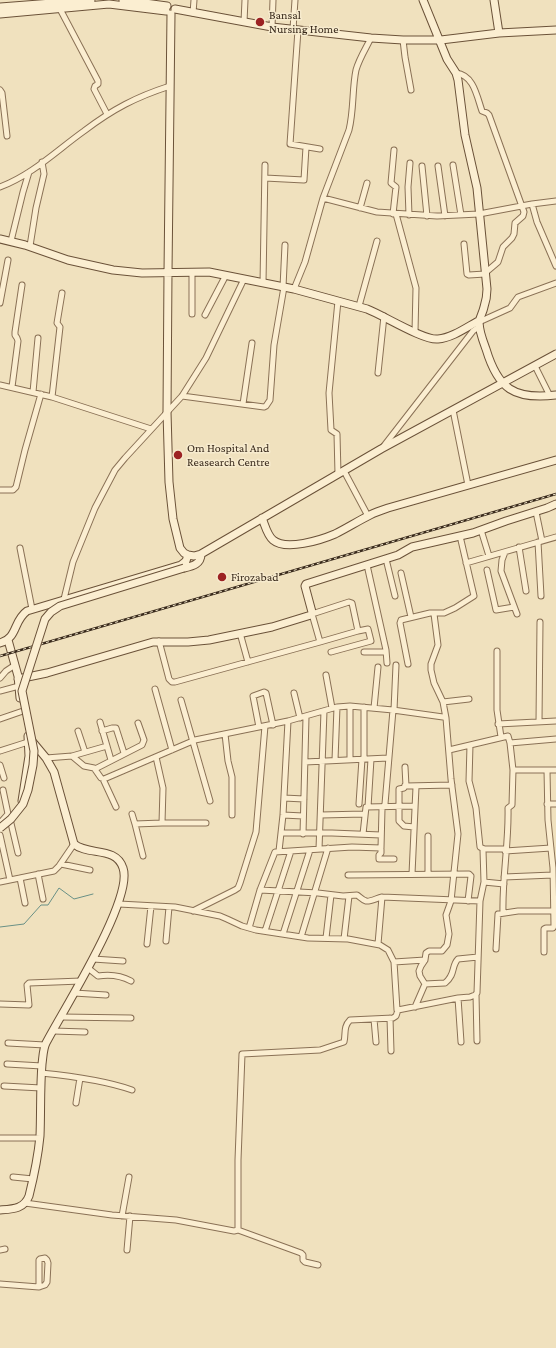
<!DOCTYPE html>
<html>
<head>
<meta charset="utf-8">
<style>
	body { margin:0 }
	canvas { display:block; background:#f0e1be }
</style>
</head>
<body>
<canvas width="556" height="1348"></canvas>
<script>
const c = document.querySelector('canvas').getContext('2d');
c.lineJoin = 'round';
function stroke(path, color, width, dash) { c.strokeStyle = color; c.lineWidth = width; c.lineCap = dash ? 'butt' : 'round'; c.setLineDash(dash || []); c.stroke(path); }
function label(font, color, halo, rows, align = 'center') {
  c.font = font + ' "Crimson Pro",serif'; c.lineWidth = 3; c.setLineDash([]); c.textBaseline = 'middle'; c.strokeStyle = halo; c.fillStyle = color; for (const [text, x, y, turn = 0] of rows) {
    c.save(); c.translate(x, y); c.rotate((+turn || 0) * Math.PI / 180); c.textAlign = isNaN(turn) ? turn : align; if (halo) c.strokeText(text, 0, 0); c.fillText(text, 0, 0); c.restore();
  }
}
const stream = new Path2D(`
	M0,927l24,-3 17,-19h7l11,-17 15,11 19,-5`);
const street = new Path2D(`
	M60,9l38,72v3l-3,2 -1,3 13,25
	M193,13l1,-13
	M244,22l1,-22
	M272,27l1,-27
	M293,29l2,-29
	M298,30l-8,114 30,5
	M403,40l2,17 6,33
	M456,73c18,2 21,24 26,38l5,2 2,2 35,97 -1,4 -8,7 -1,11 -2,4 -9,9 -5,15 -13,11
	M0,90l2,3 5,43
	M453,165l8,50
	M422,166l5,50
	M438,166l7,50
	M265,178l39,2 2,-33
	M0,187c32,-12 56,-36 84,-56 29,-22 52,-34 86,-45
	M323,198l54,14 60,4 42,-2 53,-10 24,-3
	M532,204l5,18 19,44
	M360,208l7,-25
	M393,214l3,-27 -5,-4 3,-33
	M396,214l20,74 -1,44
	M409,215l-1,-28 2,-24
	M11,241l12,-49 6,-20
	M464,244l3,30 2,1 16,-1
	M30,246l6,-38 8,-34 -2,-12
	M192,272v42
	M263,283l2,-118
	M283,287l2,-42
	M294,289l11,-27 18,-64 26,-68c5,-20 3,-41 7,-60 3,-11 10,-22 15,-32
	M338,301l-9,92 2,37 6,4 1,40
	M0,303l8,-43
	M359,306l18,-65
	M205,315l21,-40
	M479,322l31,-14 8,-11 38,-14
	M535,366l15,30
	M378,373l6,-57
	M0,385l52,12 99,32
	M12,387l6,-46 -1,-3 -2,-3v-3l7,-47
	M33,392l5,-54
	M182,396l82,11 2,-1 4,-6 4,-55 10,-58
	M52,397l8,-70 -3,-4 5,-30
	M243,404l9,-61
	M453,410l15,75
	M383,447l90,-116 7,-5
	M344,471l24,45
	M0,490h13l3,-3 9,-37 16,-56
	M536,512l6,29
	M481,530l8,26
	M538,542l3,54
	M519,547l7,44
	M20,548l12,61
	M505,552l-3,8 -1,11 16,43
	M386,559l9,37
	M466,563l90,-26
	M367,565l19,85 1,13
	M487,570l9,40 18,-3
	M401,573l10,44
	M64,599l9,-37 22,-54 20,-38 10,-12 57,-62 24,-38 38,-79
	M434,614l4,31 -7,19v6l3,13 9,19 3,16
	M240,633l8,29
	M159,641l10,38 3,3h3l145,-40 -8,-28 37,-12 3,1 6,28 -38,11
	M497,651v59l4,27
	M331,652l40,-11 -3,-12 -10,2
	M364,652h22
	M408,664l-8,-41 1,-3 29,-7h14l11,-5 19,-12 -14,-60
	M326,675l6,33
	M0,678l6,-7 9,-6
	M155,689l17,61
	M0,691l19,-5
	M294,693l6,25
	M181,700l29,101
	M443,702l26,-3
	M350,706v54
	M364,707v52
	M374,708l4,-41
	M394,710l2,-45
	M0,719l23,-8
	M100,722l11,38
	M539,722l1,-100
	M498,724l58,-3
	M259,727l-6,-31 11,-4 2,1 7,32
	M78,731l7,21
	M102,731l10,-3h4l8,25
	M225,734l3,27 4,16v38
	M510,743l46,-4
	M470,745l-1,36 7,27 4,39 4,2
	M449,750l59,-14 2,7 3,27h43
	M0,751l28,-9
	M72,756l35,-10
	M156,757l7,31 -1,35h44
	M46,758l26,-2 12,10 10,2 7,10 3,1 91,-39 93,-19 49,-14 13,-1 43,4 50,7 3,1 5,61 7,55 -7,67 -5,14 3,19 -2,11 -5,6h-13l-3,2 -1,7 -4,6 -2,5 1,5 5,8 -10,23
	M335,760l2,-53
	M305,762l83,-4
	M0,765l4,13
	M405,767l1,19 46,-1
	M95,769l47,-24 2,-5 -6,-17
	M103,779l13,28
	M405,785l-1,3 -5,1v32l5,5 10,1
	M284,798l20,1
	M359,804l3,-45
	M547,804h9
	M368,807l3,-48
	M132,814l3,10 27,-1
	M283,815l20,1
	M321,815l43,-1
	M10,819l8,34
	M0,823l8,-9 -5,-24
	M135,824l8,32
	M281,833h51l49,2
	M303,834l3,-117
	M363,834l3,-27 49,-1
	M0,835l10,45
	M428,836v38
	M319,849l5,-138
	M381,849v4l-2,2v4h15
	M279,851l4,-36 5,-94
	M505,851l46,-3
	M61,864l29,6
	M38,874l5,25
	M412,874l4,-87
	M348,875l121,-1 2,2 -3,25
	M504,877l49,-2
	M20,878l5,25
	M0,882l54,-11 5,-5 15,-22
	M484,882l20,2
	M260,890l58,3 25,3 14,-1c3,2 5,5 9,6 4,1 11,-3 16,-4l98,4
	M119,904l56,3 45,9 7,3 15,7 14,4 52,8 40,1 32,6 8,5 6,12 3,48
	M193,911l42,-21 3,-2 2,-5 16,-51 9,-106
	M503,913c-1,-35 6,-70 5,-105l4,-3 1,-35
	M249,928l11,-38 15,-38 77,-5 29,1 1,-39 3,-5 8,-94
	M265,931l26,-80
	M283,934l27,-84
	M301,937l27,-89
	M326,938l5,-43
	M344,939l5,-43
	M166,941l3,-34
	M147,944l4,-38
	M378,944l4,-47
	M496,949l2,-35 20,-3h38
	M544,952v-23l2,-1h7l1,-2 -1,-58 -5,-48 -1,-50
	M93,959l30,2
	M394,962l31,-2
	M88,968l10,8c12,-2 22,-1 33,5
	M425,984l20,-1c11,-9 6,-17 13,-24l20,-2
	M74,993l32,2
	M476,994l1,47
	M458,998l3,44
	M0,1004l29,1 -2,-20 2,-2 52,-2
	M61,1017l70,1
	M390,1018l1,33
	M374,1019l2,23
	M53,1031l32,1
	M8,1043l37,2
	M7,1064l35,2
	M41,1073c30,3 63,7 91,17
	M4,1086l37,2
	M76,1103l4,-25
	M0,1138h39
	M13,1177l20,2
	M25,1203l87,12 64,5 58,11 4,-1v-70l4,-106 78,-4 24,-8c2,-8 -1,-15 6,-22l43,-2 3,-2 2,-6 60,-12 12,-1 5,-2 2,-2 3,-92 4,-19 -1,-32 2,-1h20
	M122,1216l7,-39
	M238,1230l63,23 2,2v5l2,2 13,3
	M0,1250l5,-1
	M127,1250l3,-34
	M0,1284l39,3 6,-2 2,-3 1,-19 -1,-3 -2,-2 -5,1 -1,1v27`);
const secondary = new Path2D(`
	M123,0l44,6
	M423,0l24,59 9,14 2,7 7,55 12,53 10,101c0,6 -1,12 -3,18 -1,5 -4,10 -5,15 0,9 4,19 7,27 12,40 28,51 70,46
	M494,0l5,33
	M0,7l91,-7
	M175,9l97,18 99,11 32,2h38l58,-7 57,-3
	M0,14l109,-10 57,7
	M171,14l-3,258 -1,140 2,70 4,37 7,29 4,5 4,2 6,1 7,-2 180,-105 175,-95
	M0,239l25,6 43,15 45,10 29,3 67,-1 85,17 73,20c16,6 57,32 71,30 14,-1 29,-12 42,-19
	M262,518c3,7 5,17 11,22 13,11 48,0 62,-6 12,-6 23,-13 35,-19 6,-3 12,-5 18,-7l168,-48
	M184,568c9,-2 17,-4 17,-14
	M8,640l10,36 2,22
	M0,643c18,-5 13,-22 27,-32l154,-46 5,-4 2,-6
	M18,679l29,-6 106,-31h35l21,-2 63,-13 39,-12 1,-3 -7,-26 1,-2 92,-29 14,-8 61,-14 33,-12 41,-13 9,-4
	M22,801l7,-45 -1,-20
	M0,1210c13,-1 24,-1 29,-14 5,-20 9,-39 11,-60 1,-24 0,-48 2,-72 1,-7 1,-15 4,-21 16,-31 88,-144 77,-175 -7,-22 -35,-12 -49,-24l-20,-72 -8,-14 -15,-18`);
const rail = new Path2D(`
	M0,656l556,-162`);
const secondaryBridge = new Path2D(`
	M0,828l11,-9 12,-15 5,-14 5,-25 1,-14 -12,-60 23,-72 6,-7 9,-6 124,-38`);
const markers = [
	[260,22,5,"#9c2223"],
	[178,455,5,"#9c2223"],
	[222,577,5,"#9c2223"]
];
const poiNames = [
	["Bansal",269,15],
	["Nursing Home",269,29],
	["Om Hospital And",187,448],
	["Reasearch Centre",187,462],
	["Firozabad",231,577]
];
stroke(stream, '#699086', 1);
stroke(street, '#8a7156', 7);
stroke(secondary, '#6b5239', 9);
stroke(street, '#fbeed1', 5);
stroke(secondary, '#fbeed1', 7);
stroke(rail, '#38291b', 2.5);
stroke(rail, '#f7ebce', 1, [3]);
stroke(secondaryBridge, '#6b5239', 9, []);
stroke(secondaryBridge, '#fbeed1', 7);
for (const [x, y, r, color] of markers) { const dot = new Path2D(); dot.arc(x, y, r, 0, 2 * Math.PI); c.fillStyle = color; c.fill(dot); stroke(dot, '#f7ebce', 1.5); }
label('12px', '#38291b', '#f7ebce', poiNames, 'left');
</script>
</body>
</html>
